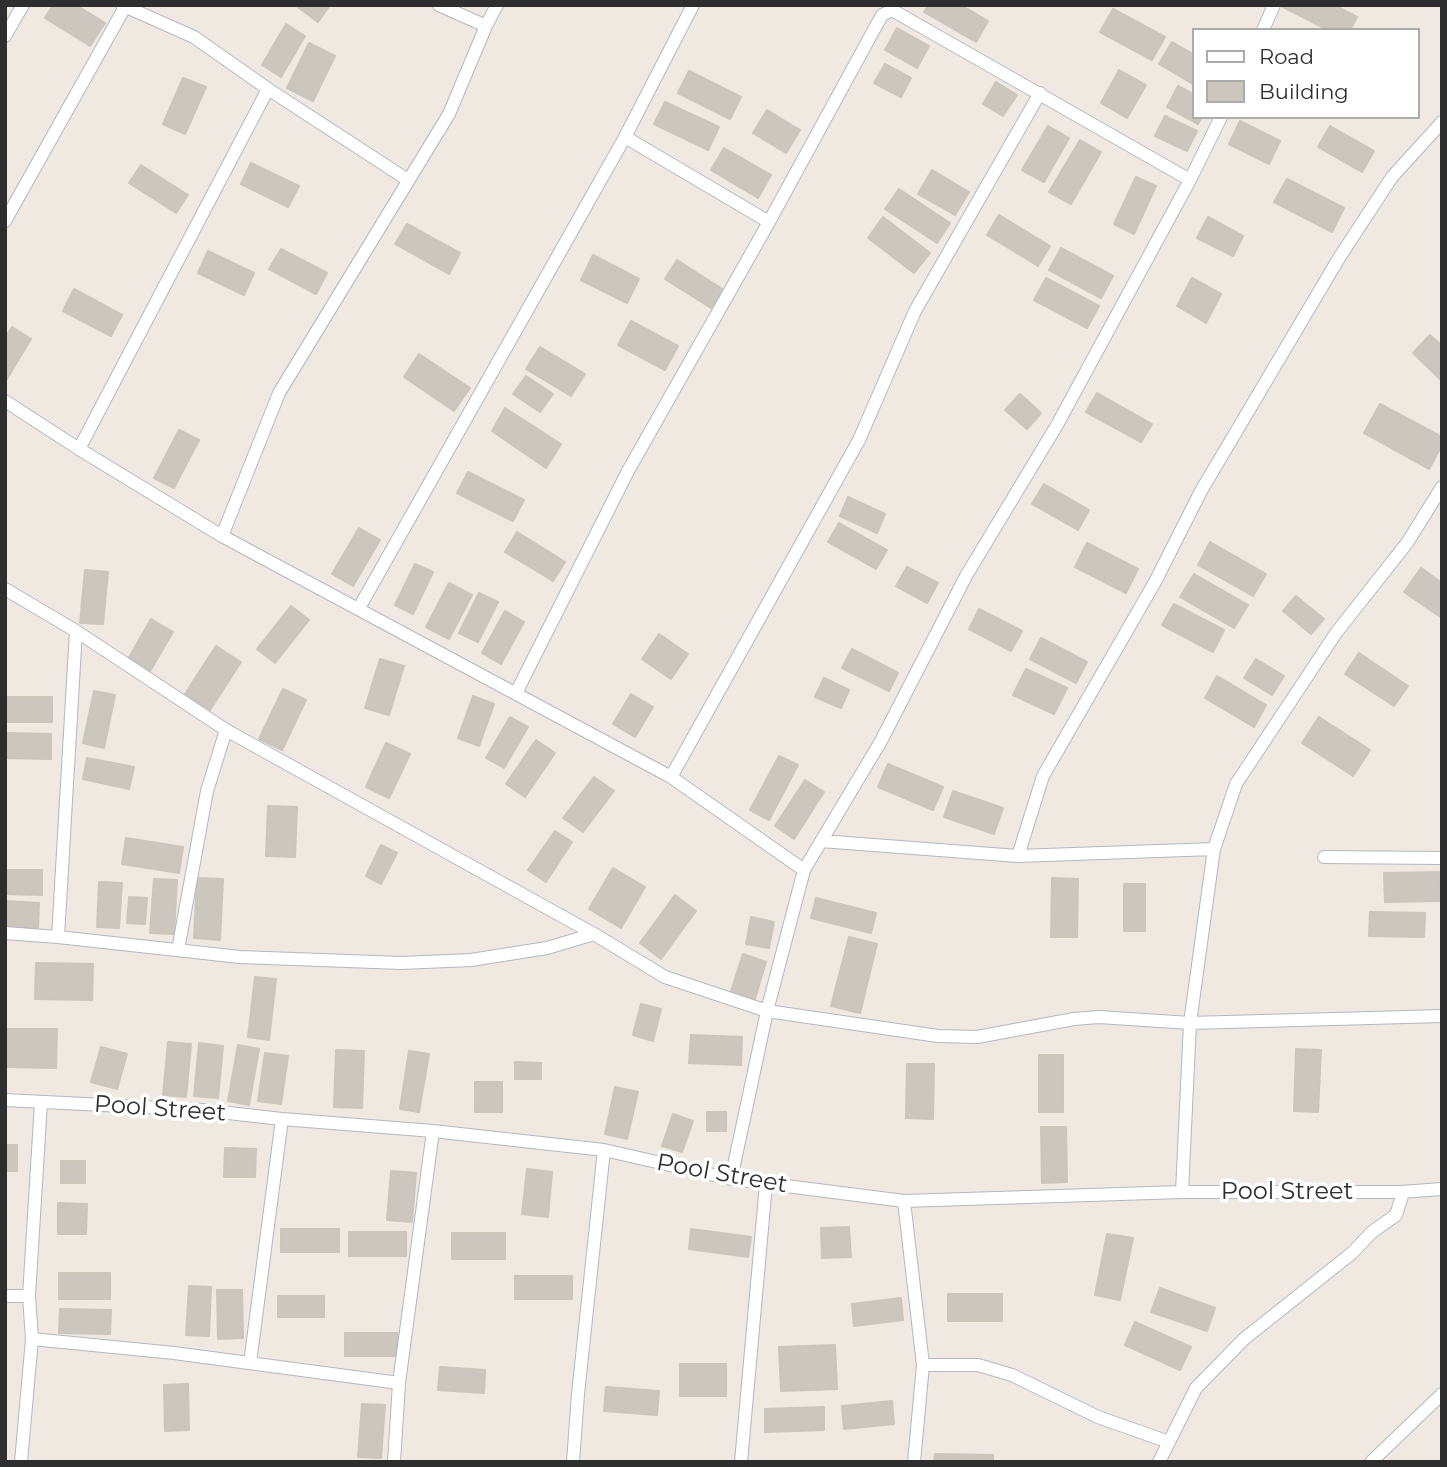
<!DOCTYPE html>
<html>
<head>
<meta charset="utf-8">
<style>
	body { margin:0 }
	#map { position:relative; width:1447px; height:1467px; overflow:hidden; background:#efe9e1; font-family:Montserrat,sans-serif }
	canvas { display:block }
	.frame { position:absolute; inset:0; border:7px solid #2e2e2e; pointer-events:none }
	.legend { position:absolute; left:1192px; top:28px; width:228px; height:91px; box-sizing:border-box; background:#fff; border:2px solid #ababab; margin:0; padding:9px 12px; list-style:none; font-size:21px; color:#2e2e2e }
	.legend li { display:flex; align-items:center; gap:14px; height:35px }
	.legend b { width:35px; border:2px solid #ababab }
</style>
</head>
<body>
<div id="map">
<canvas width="1447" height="1467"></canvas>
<div class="frame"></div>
<ul class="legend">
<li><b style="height:9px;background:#fff"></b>Road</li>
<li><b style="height:19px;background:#cbc7bf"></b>Building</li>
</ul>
</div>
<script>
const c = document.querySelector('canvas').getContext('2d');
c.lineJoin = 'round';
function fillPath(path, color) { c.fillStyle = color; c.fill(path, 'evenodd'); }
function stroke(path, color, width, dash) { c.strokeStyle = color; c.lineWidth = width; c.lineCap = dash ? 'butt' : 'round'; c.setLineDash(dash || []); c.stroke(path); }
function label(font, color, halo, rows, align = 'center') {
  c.font = font + ' Montserrat,sans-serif'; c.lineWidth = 7; c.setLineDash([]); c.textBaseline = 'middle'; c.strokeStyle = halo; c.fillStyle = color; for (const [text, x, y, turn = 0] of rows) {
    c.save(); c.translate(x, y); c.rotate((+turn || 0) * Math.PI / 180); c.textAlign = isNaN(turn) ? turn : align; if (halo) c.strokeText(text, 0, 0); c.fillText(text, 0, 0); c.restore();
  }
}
const building = new Path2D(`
	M53,5h23l29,18 -15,23 -45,-28z
	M295,5h35l-12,17z
	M929,5h32l27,16 -12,21 -52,-30z
	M1284,5h50l23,12 -7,13h-22l-45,-23z
	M1113,9l52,28 -13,23 -52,-28z
	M286,24l19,12 -24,41 -19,-12z
	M897,28l32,18 -12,22 -32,-18z
	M1172,42l21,12v30l-34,-20z
	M309,43l26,13 -22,45 -26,-13z
	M885,64l26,14 -10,19 -27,-14z
	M1119,70l27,15 -19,33 -26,-15z
	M689,71l52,26 -11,22 -52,-26z
	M183,78l23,9 -21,47 -22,-10z
	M996,82l21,13 -14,21 -20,-12z
	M1178,86l15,8v23h9l-4,7 -31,-17z
	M665,102l54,25 -11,23 -54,-26z
	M767,110l33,20 -14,23 -33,-20z
	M1165,116l32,15 -10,20 -32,-15z
	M1240,121l40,20 -11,23 -40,-20z
	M1048,126l21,12 -25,44 -22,-12z
	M1330,126l44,25 -12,21 -44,-25z
	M1080,140l21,12 -30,52 -22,-12z
	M724,148l47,27 -13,23 -47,-28z
	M251,163l48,23 -11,21 -47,-23z
	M141,165l47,30 -12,18 -47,-30z
	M932,170l37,22 -14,23 -37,-21z
	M1136,177l20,9 -22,48 -20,-10z
	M1287,179l57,29 -12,24 -58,-30z
	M899,189l51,34 -13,20 -52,-34z
	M999,215l51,31 -12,20 -51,-31z
	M883,217l47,36 -16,20 -46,-35z
	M1208,217l35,19 -10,20 -36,-18z
	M407,224l53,29 -11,21 -54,-30z
	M1061,248l52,28 -12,22 -52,-28z
	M281,249l46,24 -11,21 -47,-25z
	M208,251l46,22 -10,22 -46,-22z
	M593,255l46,24 -12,24 -46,-23z
	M677,260l47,30 -13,18 -46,-29z
	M1046,278l53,28 -12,22 -53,-28z
	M1192,278l29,16 -15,29 -29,-17z
	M74,289l48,26 -11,21 -48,-25z
	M631,321l47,25 -13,24 -47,-25z
	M12,327l19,12 -26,43v-44z
	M1430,335l12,11v35l-29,-28z
	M540,347l45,27 -14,22 -45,-27z
	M419,354l51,34 -16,23 -50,-34z
	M526,376l27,18 -13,18 -27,-18z
	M1097,393l55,31 -11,18 -55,-30z
	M1020,394l21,19 -14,16 -22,-19z
	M1380,404l62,33v8l-13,24 -65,-36z
	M505,408l56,36 -15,24 -54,-37z
	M179,430l20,10 -25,48 -20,-10z
	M468,472l56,28 -11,21 -56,-28z
	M1044,484l45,26 -11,20 -46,-26z
	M848,497l37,17 -8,19 -37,-17z
	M839,523l48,27 -11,19 -48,-27z
	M359,528l21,12 -27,46 -21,-12z
	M517,532l48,30 -12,19 -48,-29z
	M1210,542l56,32 -13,22 -55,-31z
	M1087,543l51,26 -12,24 -51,-26z
	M415,564l18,8 -20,42 -18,-9z
	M907,567l31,16 -11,20 -31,-17z
	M1421,568l21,15v35l-38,-26z
	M85,570l23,2 -5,52 -23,-1z
	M1194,574l54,31 -14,23 -54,-31z
	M449,583l23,12 -23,44 -23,-12z
	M479,593l19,9 -20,40 -19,-9z
	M1296,596l28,23 -13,15 -28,-23z
	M1174,604l50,26 -11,22 -51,-27z
	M291,606l18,14 -34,43 -18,-14z
	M979,609l43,22 -11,20 -42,-22z
	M505,611l19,11 -23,42 -19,-11z
	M151,619l22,13 -24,41 -22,-12z
	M659,634l29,20 -17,25 -29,-20z
	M1041,638l46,24 -11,21 -46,-24z
	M216,646l25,16 -31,48 -25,-16z
	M852,649l46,24 -9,18 -47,-23z
	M1359,653l49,33 -14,20 -49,-32z
	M380,659l24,7 -15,49 -24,-7z
	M1256,659l28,17 -12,19 -28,-17z
	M1026,669l41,19 -13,26 -41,-19z
	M1217,676l49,29 -12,22 -49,-29z
	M824,678l25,12 -8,18 -26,-11z
	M283,689l23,11 -24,50 -23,-11z
	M94,691l21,4 -11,53 -21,-5z
	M631,694l22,13 -18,30 -22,-13z
	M473,696l21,8 -15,42 -21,-8z
	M5,697h47v25h-47z
	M510,717l18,10 -24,41 -18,-10z
	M1319,717l51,33 -17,26 -51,-33z
	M5,733l46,1v25l-46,-1z
	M536,740l19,13 -30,44 -19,-13z
	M386,743l24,11 -21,44 -23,-11z
	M779,756l19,9 -29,55 -19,-10z
	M87,758l47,9 -5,22 -46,-10z
	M888,764l55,23 -10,23 -55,-23z
	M594,777l20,14 -31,41 -20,-14z
	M805,780l19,12 -30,47 -19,-13z
	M953,791l50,17 -9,26 -50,-17z
	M268,806l29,1 -2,50 -29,-1z
	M555,831l17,11 -26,40 -18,-12z
	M126,838l57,9 -4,26 -57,-9z
	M381,845l16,8 -16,31 -15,-8z
	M613,868l32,19 -24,41 -32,-19z
	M5,870h37v25l-37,-1z
	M1439,872l1,29 -55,1 -1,-29z
	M197,878l26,1 -3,61 -26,-2z
	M1052,878l26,1 -1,58h-26z
	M154,879l23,1 -3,54 -24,-1z
	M99,882l23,1 -3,45 -22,-1z
	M1124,884h21v47h-21z
	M675,895l21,16 -35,48 -21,-16z
	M129,897l18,1 -2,26 -18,-1z
	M816,898l60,15 -5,20 -60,-15z
	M5,901l34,2 -1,26 -33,-2z
	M1370,912l55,1 -1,24 -55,-1z
	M751,917l23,5 -5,26 -23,-4z
	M849,937l28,7 -17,69 -29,-7z
	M743,954l23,8 -12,40 -24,-8z
	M36,963l57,1 -1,36 -57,-1z
	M255,977l21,2 -7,61 -21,-3z
	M641,1004l20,5 -8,32 -20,-6z
	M5,1029h52l-1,39 -51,-1z
	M691,1035l51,2 -1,28 -52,-2z
	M168,1042l23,2 -5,53 -23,-2z
	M199,1043l24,3 -5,52 -24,-2z
	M238,1045l21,4 -10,56 -21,-4z
	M101,1047l26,7 -10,35 -26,-7z
	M1296,1049l25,1 -3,62 -24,-1z
	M336,1050l28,1 -2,57 -28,-1z
	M409,1051l20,3 -10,58 -19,-3z
	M265,1053l23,3 -7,48 -23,-3z
	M1039,1055h24v57h-24z
	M515,1062l26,1v16h-26z
	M907,1064h27l-1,55 -27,-1z
	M475,1082h27v30h-27z
	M615,1087l23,5 -11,47 -22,-5z
	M707,1112h19v19h-19z
	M673,1114l20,7 -11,31 -20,-6z
	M1041,1127h25l1,55 -25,1z
	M5,1145h12v26h-12z
	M225,1148l31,1 -1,28h-31z
	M61,1161h24v22h-24z
	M527,1169l25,3 -4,45 -26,-3z
	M391,1171l25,2 -4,49 -25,-2z
	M58,1203l29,1 -1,30h-28z
	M849,1227l2,30 -29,1 -1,-30z
	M281,1229h58v23h-58z
	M691,1229l60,8 -3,20 -59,-8z
	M349,1232h57v24h-57z
	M452,1233h53v26h-53z
	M1107,1234l26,4 -13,62 -25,-5z
	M59,1273h51v26h-51z
	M515,1276h57v23h-57z
	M189,1286l22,1 -2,49 -23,-1z
	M1160,1288l55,20 -8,23 -56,-19z
	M217,1290h25l1,48 -25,1z
	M948,1294h54v27h-54z
	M278,1296h46v21h-46z
	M901,1298l2,22 -49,6 -2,-22z
	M60,1309l51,1 -1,24 -51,-1z
	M1135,1322l56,25 -11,23 -55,-25z
	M345,1333h52v23h-52z
	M835,1345l2,44 -56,2 -2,-44z
	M680,1364h46v32h-46z
	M440,1367l45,3 -1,23 -46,-3z
	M188,1384l1,46 -24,1 -1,-46z
	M606,1387l53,4 -2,24 -53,-4z
	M892,1401l2,23 -50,5 -2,-23z
	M362,1404l23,1 -4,53 -23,-1z
	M824,1407v23l-59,2v-23z
	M935,1454l58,1v7h-59z`);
const minor = new Path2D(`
	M439,5l47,21
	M1263,30l11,-25
	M5,36l18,-31
	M268,89l140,91
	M625,137l144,85
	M5,221l120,-214
	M5,401l74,48 143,87 449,241 133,93
	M79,449l189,-360 -74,-52 -72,-32
	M222,536l57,-143 170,-279 37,-88 11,-21
	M5,589l71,42 150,99 368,204 71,43 102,34 171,25 39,1 97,-18 25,-2 91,6 252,-7
	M359,608l266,-471 68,-132
	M516,693l112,-222 141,-249 113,-207 10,-5 298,170
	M671,777l188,-337 56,-129 125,-218
	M821,841l197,15 196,-7
	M1018,856l25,-80 112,-194 46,-91 138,-233 53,-81 50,-55
	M1324,857l118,1
	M5,933l53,4 182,20 161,6 70,-3 76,-12 47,-14
	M58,937l18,-306
	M178,950l29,-159 19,-61
	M5,1100l197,10 80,9 151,12 171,19 127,29 173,22 278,-9h219l41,-3
	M731,1179l36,-168 37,-141 77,-129 85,-165 91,-151 133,-245 31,-63
	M1182,1192l8,-169 24,-174 22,-65 100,-151 71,-90 35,-56
	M904,1201l19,164 -9,97
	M5,1296h24
	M32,1339l142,14 225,30
	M250,1363l32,-244
	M923,1365h55l34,10 86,42 71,25
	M21,1462l11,-123 -3,-43 12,-194
	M394,1462l5,-79 34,-252
	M573,1462l5,-68 26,-244
	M741,1462l25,-278
	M1159,1462l37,-74 48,-49 108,-86 20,-21 24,-17 7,-22 -2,-1
	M1371,1462l71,-68`);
const streetNames = [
	["Pool Street",160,1109,4],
	["Pool Street",722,1174,10],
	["Pool Street",1287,1192]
];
fillPath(building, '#cbc7bf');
stroke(building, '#cbc5ba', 2);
stroke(minor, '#b4b7c1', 14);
stroke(minor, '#fff', 12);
label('24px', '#2e2e2e', '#fff', streetNames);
</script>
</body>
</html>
